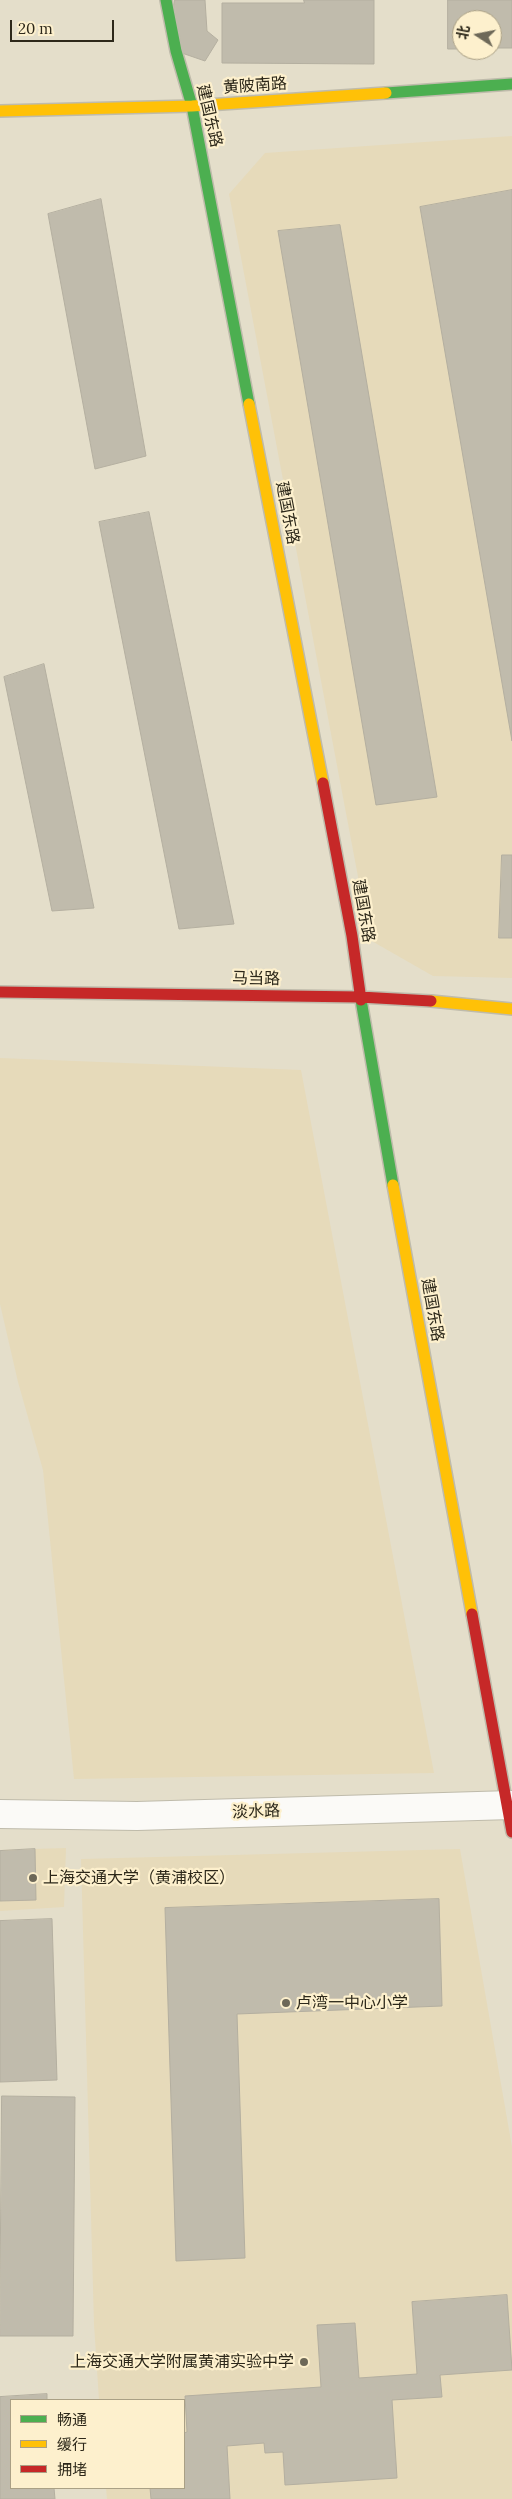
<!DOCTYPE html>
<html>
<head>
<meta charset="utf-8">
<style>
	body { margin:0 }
	#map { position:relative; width:512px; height:2499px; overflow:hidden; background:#e4deca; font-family:Lora,"Noto Sans SC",serif }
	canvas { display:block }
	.legend { position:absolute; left:10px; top:2399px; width:175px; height:90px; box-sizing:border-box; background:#fdf0cd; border:1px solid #aaa085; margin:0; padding:6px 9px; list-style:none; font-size:15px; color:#2d281a }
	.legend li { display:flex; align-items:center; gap:10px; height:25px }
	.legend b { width:25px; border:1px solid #aaa085 }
	.north { position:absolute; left:452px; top:10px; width:50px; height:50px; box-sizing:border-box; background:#fdf0cd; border:1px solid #aaa085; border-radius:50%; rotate:281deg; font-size:14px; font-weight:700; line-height:20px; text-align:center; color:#2d281a }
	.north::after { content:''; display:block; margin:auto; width:18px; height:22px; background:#6d6858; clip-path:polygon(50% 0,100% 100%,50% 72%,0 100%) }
	.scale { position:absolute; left:10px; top:20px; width:104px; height:22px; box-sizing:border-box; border:2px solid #2d281a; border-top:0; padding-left:6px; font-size:15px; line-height:18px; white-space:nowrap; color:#2d281a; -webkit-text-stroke:4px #fdf0cd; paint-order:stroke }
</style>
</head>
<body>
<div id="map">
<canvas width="512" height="2499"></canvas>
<ul class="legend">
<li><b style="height:6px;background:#4caf50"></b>畅通</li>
<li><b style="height:6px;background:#ffc107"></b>缓行</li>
<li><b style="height:6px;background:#c62828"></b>拥堵</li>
</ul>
<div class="north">北</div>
<div class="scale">20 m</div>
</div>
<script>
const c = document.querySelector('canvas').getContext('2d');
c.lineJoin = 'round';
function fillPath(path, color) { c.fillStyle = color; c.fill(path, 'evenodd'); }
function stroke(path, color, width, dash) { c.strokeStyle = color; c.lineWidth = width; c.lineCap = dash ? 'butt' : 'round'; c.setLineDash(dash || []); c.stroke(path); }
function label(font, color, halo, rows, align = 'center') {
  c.font = font + ' Lora,"Noto Sans SC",serif'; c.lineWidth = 4.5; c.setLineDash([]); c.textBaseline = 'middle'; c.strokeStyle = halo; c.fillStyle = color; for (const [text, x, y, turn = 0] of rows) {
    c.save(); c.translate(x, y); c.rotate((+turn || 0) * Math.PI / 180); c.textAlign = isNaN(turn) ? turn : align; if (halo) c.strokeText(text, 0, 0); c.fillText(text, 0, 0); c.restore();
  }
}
const built = new Path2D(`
	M512,136v842l-79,-2 -63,-36 -141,-746 36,-41z
	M0,1058l301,12 133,703 -360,6 -31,-309 -25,-88 -18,-78z
	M66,1848l-2,59 -64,4v-61z
	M460,1849l52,298v352h-405l-1,-11h78v-88h-85l-5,-76 -13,-465z`);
const building = new Path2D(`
	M175,0h30l2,31 11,9 -13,21 -29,-10z
	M304,0h70v64l-152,-1v-60h82z
	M448,0h64v48h-20v-28h-30v29h-14z
	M512,190v551l-92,-534z
	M101,199l45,257 -51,13 -47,-255z
	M340,225l97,572 -61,8 -98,-574z
	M149,512l85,412 -55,5 -80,-407z
	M44,664l50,244 -42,3 -48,-234z
	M502,855h10v83h-13z
	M35,1849l1,51 -36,1v-50z
	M439,1899l3,107 -205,8 8,244 -69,3 -11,-353z
	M52,1919l5,161 -57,2v-161z
	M2,2096l73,1 -2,239h-73z
	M507,2295l5,75 -72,5 2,22 -50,3 5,78 -112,7 -2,-33 -18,1 -1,-10 -37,3 3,53h-79l-1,-11h34v-55l3,-1 -2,-36 136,-9 -4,-62 38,-2 4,55 58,-4 -5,-72z
	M47,2394v6h-36v88h43l1,11h-55v-102z`);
const street = new Path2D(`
	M0,1814l137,2 375,-11`);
const fast = new Path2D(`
	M166,0l10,51 16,55 57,298
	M386,93l126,-9
	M361,1000l32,185`);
const slow = new Path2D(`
	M0,111l192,-5 194,-13
	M249,404l74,379
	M431,1001l81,8
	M393,1185l79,429`);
const jam = new Path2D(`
	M323,783l29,153 9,64
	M0,992l360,5 71,4
	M472,1614l40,218`);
const markers = [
	[33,1878,5,"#6d6858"],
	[286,2003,5,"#6d6858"],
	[304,2362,5,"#6d6858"]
];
const streetNames = [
	["黄陂南路",255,86,-4],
	["建国东路",209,116,77],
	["建国东路",287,513,79],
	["建国东路",363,911,80],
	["马当路",256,979,1],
	["建国东路",432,1310,80],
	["淡水路",256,1812,-2]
];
const poiNames = [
	["上海交通大学（黄浦校区）",43,1878],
	["卢湾一中心小学",296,2003],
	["上海交通大学附属黄浦实验中学",294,2362,"right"]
];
fillPath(built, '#e6daba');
fillPath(building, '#c0bbac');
stroke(building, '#b4afa0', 1);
stroke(street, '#bfbbab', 30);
stroke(fast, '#bfbbab', 14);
stroke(slow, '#bfbbab', 14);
stroke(jam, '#bfbbab', 14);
stroke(street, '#fbfaf7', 28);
stroke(fast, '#4caf50', 11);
stroke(slow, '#ffc107', 11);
stroke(jam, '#c62828', 11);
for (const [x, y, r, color] of markers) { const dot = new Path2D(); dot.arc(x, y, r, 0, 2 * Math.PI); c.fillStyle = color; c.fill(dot); stroke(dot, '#fdf0cd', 2); }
label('16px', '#2d281a', '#fdf0cd', streetNames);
label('16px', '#2d281a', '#fdf0cd', poiNames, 'left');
</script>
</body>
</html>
